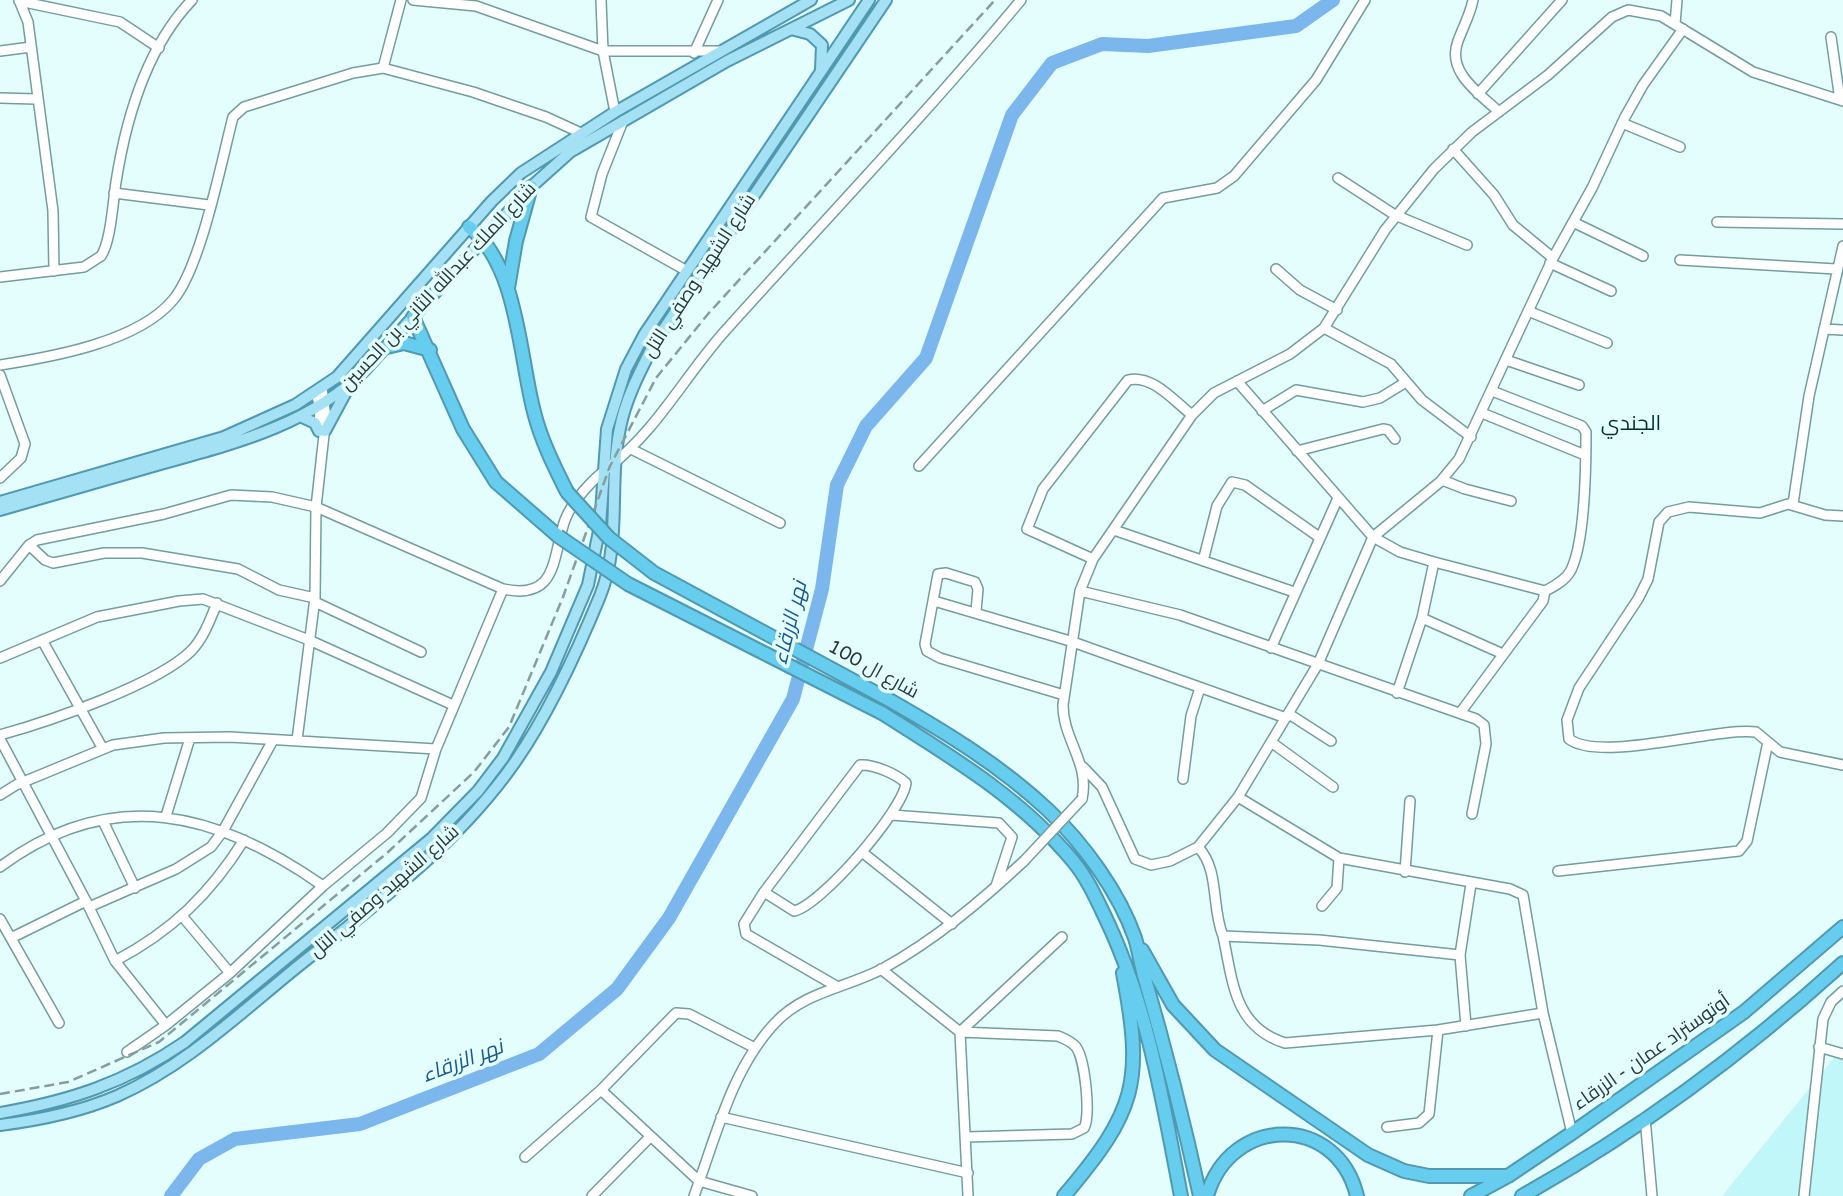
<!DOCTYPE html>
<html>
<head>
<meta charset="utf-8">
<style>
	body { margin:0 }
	canvas { display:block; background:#e4fefe }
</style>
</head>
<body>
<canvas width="1843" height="1196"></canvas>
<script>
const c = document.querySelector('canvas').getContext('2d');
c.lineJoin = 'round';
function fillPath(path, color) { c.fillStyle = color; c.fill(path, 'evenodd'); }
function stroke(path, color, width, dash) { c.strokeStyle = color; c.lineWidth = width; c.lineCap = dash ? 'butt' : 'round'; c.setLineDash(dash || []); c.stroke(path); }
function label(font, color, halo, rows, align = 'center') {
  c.font = font + ' "Varela Round",Cairo,sans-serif'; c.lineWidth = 7; c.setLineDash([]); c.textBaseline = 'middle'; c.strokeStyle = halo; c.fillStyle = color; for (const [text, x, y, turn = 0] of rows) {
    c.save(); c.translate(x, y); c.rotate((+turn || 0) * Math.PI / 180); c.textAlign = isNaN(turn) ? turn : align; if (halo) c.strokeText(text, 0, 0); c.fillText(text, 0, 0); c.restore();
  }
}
const built = new Path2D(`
	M1843,1047v149h-121z`);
const river = new Path2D(`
	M171,1196l28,-37 36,-20 125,-15 179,-70 78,-65 52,-71 124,-219 29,-110 15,-104 29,-59 60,-68 86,-243 40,-52 50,-19 46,2 148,-20 37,-26`);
const minor = new Path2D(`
	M19,0l9,22 25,189 1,60
	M413,0l63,6 127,45h118
	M601,0l2,51 12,61
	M1473,0c-3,15 -10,27 -15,41 -12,31 21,52 41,71
	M19,1l101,21 39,26
	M1675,24l2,-24
	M1831,37l9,63
	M0,51l31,-4
	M694,53l24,-53
	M383,68l18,-68
	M1478,94l84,-94
	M0,98l36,1
	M623,121l-21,53 -11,43 96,54
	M1622,123l58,24
	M1453,149l41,46 19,30 40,33
	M1338,178l57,37 72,30
	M114,193l95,12
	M1573,222l70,34
	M1717,222l126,2
	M1680,260l156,9
	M1550,263l61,28
	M1276,269l24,21 37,20
	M0,277l84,-10 17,-11c10,-15 12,-55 15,-74 10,-64 30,-134 76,-182
	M1528,311l79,32
	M1324,328l67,36 31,36 49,37
	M1824,329l19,1
	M1506,360l73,25
	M0,365c52,-8 138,-23 173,-65 28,-33 48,-137 60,-183l11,-10 109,-34 30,-5 90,24 73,25 35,16
	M0,375l25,69 -4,14 -21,20
	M1237,381l136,156 27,15 34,10 111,29 -2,10 -83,112
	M1492,391l90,35 4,6c0,34 -1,109 -15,138 -5,10 -16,16 -26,21
	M315,392l5,14 -1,25
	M1262,411l34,-21 67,12 17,-4 26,-16
	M1482,413l103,42
	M631,449l149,74
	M1297,451l86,-22 5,1 7,9
	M919,466l244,-268 54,-10 17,-12 82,-96 49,-80
	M1442,480l23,9 46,12
	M1793,504l16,-108 34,-150
	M1843,516l-18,-1 -37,-11 -28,9 -71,-6 -21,5 -9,10 -11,57 -10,20 -59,89 -12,32 2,19c33,24 145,-12 187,-7l24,20 63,13
	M1114,530l180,62
	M29,545l16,15 8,3 51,-10h38l96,16 41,21 36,8
	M1093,559l-66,-30 16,-40 85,-109c24,-6 46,21 64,35
	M1203,561l14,-55 15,-24 13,3 74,52
	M0,581l29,-36 8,-5 127,-26 67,-19 41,2 44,10 187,82c56,12 49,-33 62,-69 7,-19 28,-41 44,-53 49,-38 75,-90 116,-136 99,-110 201,-217 296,-331
	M1080,591l100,24 296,104 8,6 2,19 -14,70
	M934,601l136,40 216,77
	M315,602l106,50
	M976,611l2,-22 -3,-7 -29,-9 -8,1 -13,70 2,7 13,7 124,37
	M1422,618l81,36
	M42,640l61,109
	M1271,648l67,-150
	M0,658l97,-41 82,-16 24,-2 106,41 144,65
	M1397,693l25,-75 12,-56
	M1289,714l42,27
	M0,735c47,-13 159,-51 192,-85 12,-13 18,-30 25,-47
	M0,739l86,162
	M297,740l18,-142 1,-91 10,-90 -4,-29
	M1271,742l62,45
	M860,765c14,-1 36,9 46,18 -3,28 -86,123 -112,128l-30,-19z
	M1083,767l19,20 33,72 16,6 19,-4 28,-14 40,-50 80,-133 55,-127 67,-55 19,-23 94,-201 39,-70 33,-71 18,-32 40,-56
	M1183,779l8,-63 9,-28
	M0,795l16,-10 97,-40 51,-7 66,-1 206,12
	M1238,797l101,61 171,31 13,6 20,118 29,120
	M1082,799c8,-36 -19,-59 -19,-94l17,-114 13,-32 99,-144 22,-22 76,-39 34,-26 61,-98 49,-61 38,-37 76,-57 64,-58 16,-7 33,6 92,56 90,29
	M892,815l107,8 13,14 -16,49
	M166,816l24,-78
	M103,821l32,67
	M1198,847c22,23 13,60 25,89l96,4 141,15
	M862,852l90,72
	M0,867c112,-83 218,-55 323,19
	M1558,871l181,-20 8,-10 21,-99
	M1405,872l5,-71
	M764,892l-20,32 2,10 90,52
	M1322,906l15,-18 2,-30
	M89,907l87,-38 35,-22 12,-16 50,-91
	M183,917l47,56
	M0,919l59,104
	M1223,936c10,46 11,91 62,107l153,-13 105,-17
	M11,938l75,-37 29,60 51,64
	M115,961c57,-30 95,-67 129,-121
	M881,969l79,63 8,164
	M1466,1026l-6,-71 11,-71
	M960,1032l98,4c7,3 13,5 18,11 9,12 15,69 8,81l-12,6 -105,3
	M960,1032l102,-95
	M1819,1047l24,7
	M127,1052l39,-27 64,-52 93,-87 64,-53 34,-35 15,-49 67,-160
	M601,1090l98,91 53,15
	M721,1117l247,56
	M1645,1118l7,78
	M1387,1127l32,-4 10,-9 9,-84
	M525,1157l76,-67 75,-77 13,1 66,34
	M592,1196l58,-59
	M694,1196c22,-59 37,-126 81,-173 30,-32 72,-35 109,-55 52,-29 96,-66 140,-107
	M1804,1196l19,-177 8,-17 12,-11`);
const major = new Path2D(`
	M791,29l19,5 12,11 -1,25
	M302,417l13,6 4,8
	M325,431l22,-41
	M0,502l224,-65 71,-32 42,-28 155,-176 29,-28 94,-61 196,-112
	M0,510c55,-16 110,-31 164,-47 72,-20 147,-39 201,-93l166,-183 39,-35 157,-91 122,-61
	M0,1113c70,-12 125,-30 185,-71l247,-204 46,-47 25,-33 48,-86 37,-87 12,-59 7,-97 19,-60 18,-34 225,-335
	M0,1125c40,-5 80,-13 117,-29 66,-29 119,-79 174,-124 79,-64 165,-125 224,-210 34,-49 62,-110 85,-166 22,-54 8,-112 20,-168 6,-31 21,-58 35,-86l231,-342`);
const highway = new Path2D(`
	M469,227c49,38 50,128 65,185 7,28 20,54 33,80
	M508,288l8,-47 15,-54
	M413,317l50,112 33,53 62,54
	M387,347l17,-4 26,7
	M891,701c56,32 110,65 157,109 35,33 71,82 87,128 4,13 6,28 10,41 21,72 39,144 55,217
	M882,713c68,43 139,85 191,148 15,18 24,39 34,60 41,87 56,181 74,275
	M1142,950l31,55 42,45 153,105 36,16 25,5h79
	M1064,1196c72,-85 80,-113 59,-223
	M1207,1196c23,-81 130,-83 150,0
	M1471,1196l37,-20 64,-43 172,-121 99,-85
	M1522,1196c115,-64 224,-145 321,-233`);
const rail = new Path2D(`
	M0,1094l68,-12 91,-40 228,-189 87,-81 35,-45 54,-130 47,-131 46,-88 52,-64 287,-314`);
const minorBridge = new Path2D(`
	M1024,861l58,-62`);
const highwayBridge = new Path2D(`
	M567,492l42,46 45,35 237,128
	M558,536l70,48 254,129`);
const streetNames = [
	["شارع الشهيد وصفي التل",700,276,-57],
	["شارع الملك عبدالله الثاني بن الحسين",439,287,-47],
	["شارع ال 100",873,670,29],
	["شارع الشهيد وصفي التل",385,892,-41],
	["أوتوستراد عمان - الزرقاء",1652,1053,-35]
];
const neighbourhoodNames = [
	["الجندي",1631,424]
];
const waterNames = [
	["نهر الزرقاء",791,623,-76],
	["نهر الزرقاء",463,1062,-21]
];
fillPath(built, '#c1f7f8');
stroke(river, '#7bb7ed', 14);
stroke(minor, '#749d9e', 12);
stroke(major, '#5199b0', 14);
stroke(highway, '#5199b0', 16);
stroke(minor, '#fff', 9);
stroke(major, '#a4e1f5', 10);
stroke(highway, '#67cdef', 12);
stroke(rail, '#889d9e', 2.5, [10, 5]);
stroke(minorBridge, '#749d9e', 12, []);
stroke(highwayBridge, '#5199b0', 16, []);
stroke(minorBridge, '#fff', 9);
stroke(highwayBridge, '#67cdef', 12);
label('19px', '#28393a', '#e4fefe', streetNames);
label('21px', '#053032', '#e4fefe', neighbourhoodNames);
label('italic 21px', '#195a8d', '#e4fefe', waterNames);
</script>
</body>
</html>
